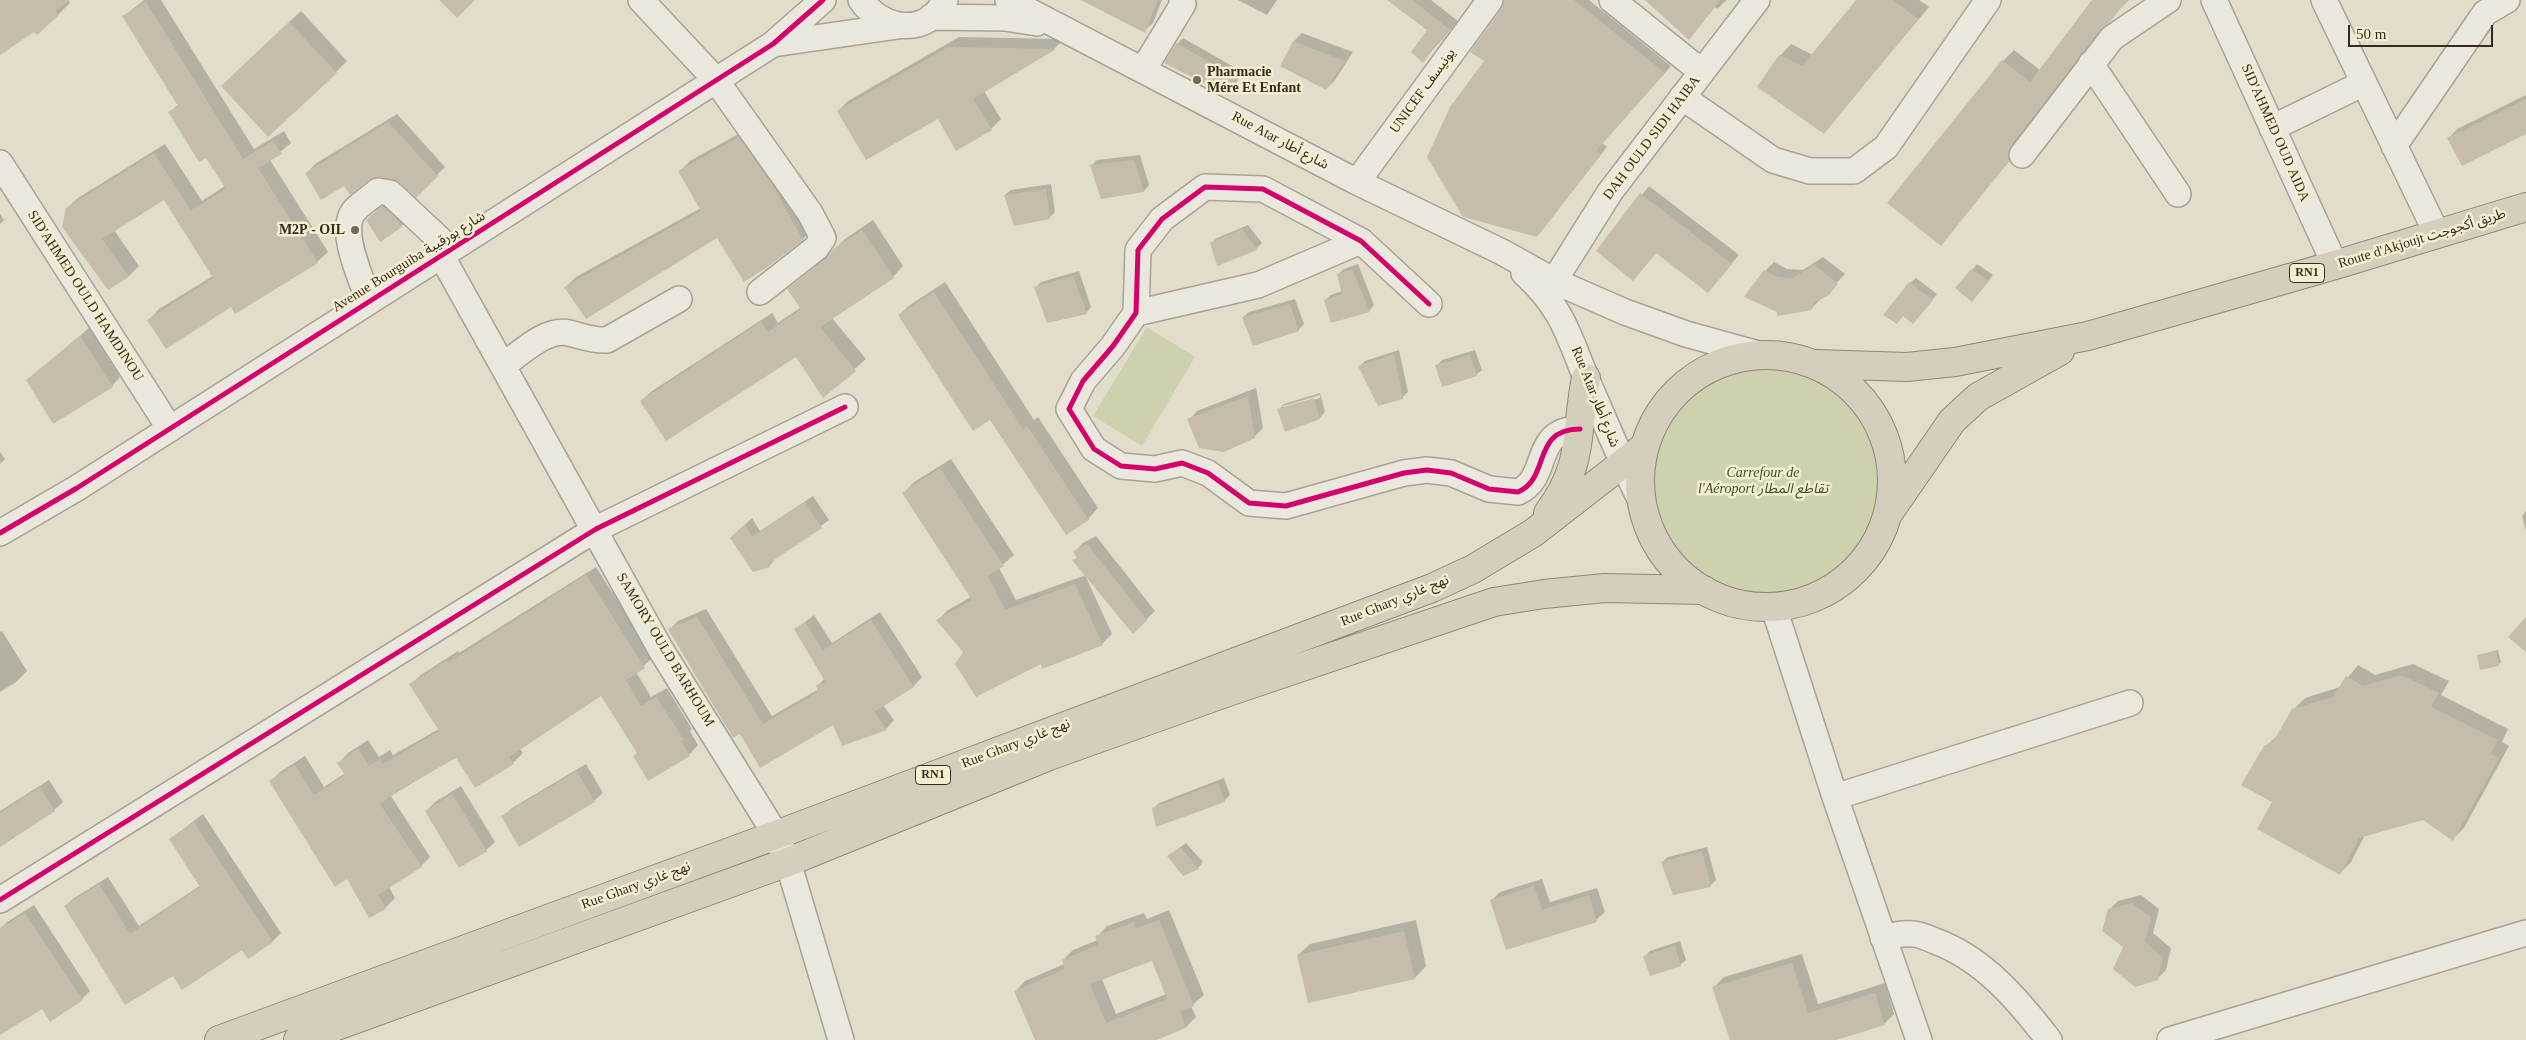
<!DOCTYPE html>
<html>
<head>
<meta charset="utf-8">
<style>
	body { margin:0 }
	#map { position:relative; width:2526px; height:1040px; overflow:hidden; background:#e2ddcb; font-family:"Times New Roman",serif }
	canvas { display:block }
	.scale { position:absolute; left:2348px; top:25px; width:145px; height:22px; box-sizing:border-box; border:2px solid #342b1e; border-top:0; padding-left:6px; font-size:15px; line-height:18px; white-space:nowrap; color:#342b1e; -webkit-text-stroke:4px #f3edd1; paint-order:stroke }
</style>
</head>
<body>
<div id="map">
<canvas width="2526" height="1040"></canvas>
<div class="scale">50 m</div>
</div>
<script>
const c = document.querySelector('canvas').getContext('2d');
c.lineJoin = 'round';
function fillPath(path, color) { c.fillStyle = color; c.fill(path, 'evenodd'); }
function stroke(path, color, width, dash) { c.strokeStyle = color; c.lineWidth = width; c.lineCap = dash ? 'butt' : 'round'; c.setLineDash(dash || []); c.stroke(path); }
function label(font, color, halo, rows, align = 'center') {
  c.font = font + ' "Times New Roman","Noto Sans Arabic",serif'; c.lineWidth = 5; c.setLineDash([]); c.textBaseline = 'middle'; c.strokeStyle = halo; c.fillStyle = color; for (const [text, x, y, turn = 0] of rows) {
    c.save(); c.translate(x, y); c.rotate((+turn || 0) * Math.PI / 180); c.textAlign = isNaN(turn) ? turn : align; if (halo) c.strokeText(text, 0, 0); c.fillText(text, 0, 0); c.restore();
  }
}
const green = new Path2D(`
	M1147,327l48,30 -53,89 -49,-30z
	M1648 481a115 115 0 1 1 230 0a115 115 0 1 1-230 0Z`);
const shadow = new Path2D(`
	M0,0h68l2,3 -12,12 -58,38z
	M144,0h17l93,149 30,-18 7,12 -21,17 58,92 -11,10 -86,44 -82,14 10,-11 54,-33 -49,-78 -50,32 25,36 -10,10 -21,13 -41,-81 11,-10 87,-54 37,57 23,-15 -18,-30 -37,-43 8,-9 -54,-88z
	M1084,0h78l-9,23 -9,8z
	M1238,0h39l-10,15z
	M1399,0h32l27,21 -35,40 6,-31z
	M1505,0h84l82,66 -69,77 5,4 -64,82 -40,-220z
	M1646,0h81l-10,9 -2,-2 -26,32z
	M1857,0h62l10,7 -105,125 -44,-76 11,-12 22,11z
	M2092,0h37l-23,23 -84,110 -3,8 1,7 -79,96 62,-183 11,-11 26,20z
	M301,11l46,50 -11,11 -102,2z
	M1302,33l51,19 -18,28 -9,9 -32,-48z
	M959,37l105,2 -9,9 -71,43 17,28 -10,10 -52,-11 -101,-7 10,-10z
	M1183,38l58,33 -7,17 -6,5 -51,-49z
	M2526,95v38l-77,5 8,-9z
	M397,114l48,53 -29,29 -16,-15 -20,-5 -36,8 -37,-11 8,-9z
	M749,128l64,100 -10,11 -34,26 -51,-29 -152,51 10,-10 125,-69 -22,-36 11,-11z
	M1140,155l9,30 -5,6 -52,-26 5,-5z
	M1051,184l4,28 -6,6 -44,-23 6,-5z
	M1649,186l90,69 -31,36 -51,-39 -24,28 -35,-29z
	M388,202l19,19 -6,5 -28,-12z
	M0,214l4,6 -4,4z
	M873,220l30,46 -10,11 -61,41 34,41 -43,37 -27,-41 -155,46 11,-10 120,-78 6,10 23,-16 -12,-18 41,-35 15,-15z
	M1248,225l14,18 -6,6 -38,16 -7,-22 6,-5z
	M1823,257l22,17 -34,35 -46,-38 9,-9 13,7 16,1z
	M1358,264l16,41 -5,6 -44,-11 6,-5 11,-4 -4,-17 6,-5z
	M1977,264l16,11 -16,20 -5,-25z
	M1079,271l12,36 -5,6 -51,-25 6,-6z
	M1916,278l21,16 -24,29 -3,-40z
	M945,282l89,138 4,-3 60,91 -10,11 -22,14 -75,-115 -92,-103 11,-10z
	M1295,299l9,25 -6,6 -55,-13 6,-5z
	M89,328l31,49 -8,9 -84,-6z
	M1399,350l9,42 -6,6 -42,-32 5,-5z
	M1475,350l7,20 -6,5 -39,-9 5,-6z
	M1256,388l7,40 -9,9 -65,-17 8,-9z
	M1320,393l5,19 -5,6 -34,13 -8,-21 6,-6zM1320,395v3l-37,11v-3z
	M0,452l5,7 -5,5z
	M951,459l63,96 -15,13 17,32 70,-25 -12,-15 3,-3 -3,-5 9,-9 13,-7 59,75 -22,21 -48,-57 27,59 -10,10 -61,18 -76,-10 -27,-32 10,-10 23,-13 -67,-104 10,-11z
	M813,496l16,24 -53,38 -7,8 -16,5 -22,-33 21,-20 8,13z
	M2526,511v20l-4,-15z
	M596,567l58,90 -18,15 15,25 16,-9 25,41 -2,2 8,14 -9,10 -51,-3 -36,-58 -82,55 3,4 -10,10 -56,-7 -66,40 39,61 -9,9 -32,21 6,11 -10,10 -37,-31 -77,-96 9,-9 25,-16 19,31 21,-14 -6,-10 9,-10 20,-13 11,17 11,-7 3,5 46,-26 -28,-45 10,-9 37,-24 1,2z
	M706,609l66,107 47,-27 -2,-3 7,-7 -28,-50 18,-14 18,28 48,-31 42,65 -8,9 -31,19 11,15 -8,9 -43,16 -9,-21 -94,8 -70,-103 8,-8z
	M2,631l25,40 -11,11 -16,10v-60z
	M2498,650l3,12 -3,3 -19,-10z
	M2413,664l36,17 -8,14 67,34 -6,13 7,4 -45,82 -11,11 -29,-21 -59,17 -14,27 -11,11 -66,-71 -9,-55 14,-13 14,-24 12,-12 35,-11 18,-22 17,10z
	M586,764l17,29 -9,8 -91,15 9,-8z
	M1224,778l6,17 -6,6 -71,8 6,-6z
	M49,780l14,22 -9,8 -54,36v-35z
	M461,786l34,56 -9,8 -60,-39 9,-9z
	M203,814l78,119 -8,8 -25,16 -6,-9 -69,26 -108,-68 9,-8 34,-21 31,49 62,-41 -31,-46z
	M1186,843l17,19 -5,6 -29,-12z
	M1707,847l9,33 -6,6 -48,-24 6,-5z
	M1542,879l8,23 47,-14 8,24 -9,8 -89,28 -15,-48 8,-8z
	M2141,895l18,14 -6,24 18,15 -5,22 -9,9 -32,-32 -16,-37 9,-9z
	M34,905l56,86 -8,8 -40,8 -42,26v-104l7,-7z
	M1169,910l35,85 -13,11 5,11 -10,10 -33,13h-117l-21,-48 10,-11 39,-17 -1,-4 10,-10 25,-10 -1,-3 10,-11 37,-13 3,6zM1153,960l13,34 -50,20 -14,-35z
	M1416,920l10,46 -11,12 -117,-23 12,-11z
	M1680,941l6,19 -6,5 -36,-8 6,-6z
	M1802,954l16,50 67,-21 9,31 -10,10 -52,16h-101l-17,-53 10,-10z`);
const building = new Path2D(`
	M0,0h70l-15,11 4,4 -22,20 -3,-3 -34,23z
	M439,0h36l-18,18z
	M1081,0h77l-13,33z
	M1387,0h25l38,30 -8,11 -3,-2 -16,24 -12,-11 16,-22z
	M1504,0h70l91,73 -69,78 5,3 -64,83 -74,-20 -36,-60 23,-50 34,-46 -14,-9 32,-44z
	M1645,0h75l-31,40z
	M1856,0h37l25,19 -94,115 -67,-47 22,-32 23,11z
	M2092,0h35l-16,21 -10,8 -90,117 -3,8 1,7 -68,85 -54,-43 115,-143 28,22z
	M146,2l97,157 30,-18 9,13 -24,14 60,95 -83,51 -4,-7 -65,42 -19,-29 66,-42 -49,-78 -62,39 27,38 -21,13 -46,-63 4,-19 88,-55 37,57 35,-21 -20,-31 -7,4 -31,-50 10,-6 -56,-90z
	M289,22l48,51 -69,64 -47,-51z
	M1293,41l52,20 -19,29 -46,-24z
	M1176,43l60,34 -8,18 -64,-32z
	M948,47l108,2 -83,50 19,31 -36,21 -18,-32 -72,41 -29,-49z
	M2526,99v35l-64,32 -15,-28z
	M388,122l50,54 -22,22 -17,-16 -19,-5 -11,3 -19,15 -6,-9 -23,14 -16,-27z
	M739,137l34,49 30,54 -34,26 -25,16 -27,-44 -131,81 -22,-32 137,-76 -23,-40z
	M1134,160l10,32 -43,7 -11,-34z
	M1046,189l4,30 -36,7 -10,-31z
	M1640,193l92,71 -24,29 -52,-40 -23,28 -37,-30z
	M382,206l14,12 6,9 -22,15 -14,-22z
	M1242,229l15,21 -40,16 -7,-23z
	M862,230l32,48 -74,49 36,44 -33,27 -27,-41 -130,84 -26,-40 121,-79 7,10 33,-23 -14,-20 38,-30 8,-10z
	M1814,265l24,19 -9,11 -16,8 -1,7 -35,6v-4l-33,-15 20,-27 14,7 15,1z
	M1352,269l18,43 -39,11 -7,-23 18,-6 -5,-20z
	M1971,269l18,12 -17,21 -17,-14z
	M1073,276l14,38 -40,9 -13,-36z
	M1909,282l24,18 -20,24 -10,-8 -6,8 -14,-9z
	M934,292l89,137 4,-3 62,94 -23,15 -76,-115 -17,11 -75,-116z
	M1290,304l9,27 -46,15 -11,-29z
	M80,336l33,51 -60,37 -27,-44z
	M1394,354l9,45 -25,7 -20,-40z
	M1470,355l7,21 -35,11 -7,-22z
	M1248,396l7,42 -31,14 -25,-4 -12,-29z
	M1314,398l6,21 -35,13 -8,-23z
	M940,468l64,98 -16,10 17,34 70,-26 28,61 -61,24 -1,-5 -65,33 -21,-33 8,-12 -27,-32 36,-20 -70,-107z
	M805,502l17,26 -54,36 2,3 -17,5 -23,-34 15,-14 7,13z
	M1087,544l60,76 -14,14 -61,-74 5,-2 -4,-7z
	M586,575l59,93 -19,12 15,26 15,-9 28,43 -3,1 9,15 -42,25 -15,-25 4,-3 -36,-57 -92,61 5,7 -39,24 -19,-30 -57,32 -19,14 42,63 -44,28 8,14 -17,9 -22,-39 -12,8 -66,-106 26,-16 19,30 31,-20 -8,-12 21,-14 11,17 11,-7 3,5 56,-33 -30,-47 39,-24 1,2z
	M697,617l66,107 55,-32 -2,-7 10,-2 -32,-54 11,-7 18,28 48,-30 43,67 -40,25 13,18 -45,16 -9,-21 -73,43 -20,-34 -7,4 -65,-109z
	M2526,617v35l-18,-15z
	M2496,651l3,15 -19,4 -3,-15z
	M2401,675l38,18 -8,14 67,33 -7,14 8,4 -46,83 -30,-21 -64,18 -19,37 -83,-46 15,-27 -31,-17 23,-39 9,-4 19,-33 41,-12 13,-21 17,10z
	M577,771l18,31 -76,45 -18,-31z
	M1218,783l7,19 -69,25 -4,-19z
	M40,787l15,24 -55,36v-34z
	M452,794l35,57 -28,17 -34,-57z
	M194,822l79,120 -25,17 -6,-9 -60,40 -9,-14 -48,29 -61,-99 35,-22 31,50 70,-47 -31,-48z
	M1180,847l19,22 -16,7 -16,-20z
	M1702,851l9,36 -38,8 -12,-33z
	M1534,886l8,24 47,-15 8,27 -91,28 -16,-50z
	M2132,903l19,15 -6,24 18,15 -5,23 -23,7 -22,-18 10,-22 -21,-16 6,-22z
	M25,913l58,87 -33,22 -8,-13 -42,26v-107z
	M1159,920l35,86 -14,6 6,16 -29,12h-122l-21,-49 51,-22 -3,-9 36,-15 -3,-9 39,-14 2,6zM1152,961l15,38 -61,24 -16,-39z
	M1404,931l11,48 -107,24 -11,-48z
	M1675,946l6,20 -31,10 -7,-20z
	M1792,963l16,50 67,-20 10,32 -49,15h-106l-18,-53z`);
const minor = new Path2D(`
	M641,0l74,79 95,134 13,25 -7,10 -56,44
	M861,0c21,30 66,38 84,0
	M1008,0l349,182 145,70 52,29 71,31 61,22 76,21
	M1612,0l90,72
	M2214,0l121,265
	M2324,0l113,234
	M931,17l74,1 32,5
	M773,44l125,-18
	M2091,64l87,130
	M1143,70l40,-66 -1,-4
	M1682,97l91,63 37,11h44l32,-24 102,-147
	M2272,128l92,-45
	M2394,146l91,-133 22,-13
	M2022,155l90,-117 56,-38
	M0,163l170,266
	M1357,182l133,-182
	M441,255l220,395 115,185 12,27 53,178
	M1524,273c40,36 45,65 65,112 17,39 33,78 52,116
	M1554,281l56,-89 147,-192
	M369,301c-7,-21 -31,-70 -15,-90 6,-7 16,-13 24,-20l12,2 60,56
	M1429,304l-68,-63 -98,-52 -58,-2 -43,32 -24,31 -2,63 -23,33 -30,35 -14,28 25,40 27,17 34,3 27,-6 26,10 41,30 37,3 118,-33 23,-3 24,3 38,16 29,3c33,-14 13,-63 62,-63
	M1136,313l122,-28 103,-44
	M504,365c18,-13 42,-37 65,-32 13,3 25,8 38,7l72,-41
	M0,533l77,-45 696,-444 50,-44
	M1774,608l61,189 84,243
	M1835,797l295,-94
	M0,900l596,-371 249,-122
	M1883,938c10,-3 20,-5 30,-4 7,0 15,4 22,7 49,18 83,59 114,99
	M2170,1040l356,-107`);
const highway = new Path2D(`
	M1640 481a126 126 0 1 1 252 0a126 126 0 1 1-252 0Z
	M1816,364l91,3 48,-5 133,-26 247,-71 191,-58
	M1890,511l62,-90 26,-24 82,-46
	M1548,513c37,-49 27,-81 38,-135
	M219,1040l557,-205 656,-247 41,-19 60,-36 111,-86
	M298,1040l490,-178 261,-106 179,-64 266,-90 50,-8 61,-6 99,2`);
const cycleway = new Path2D(`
	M1429,304l-68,-63 -98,-52 -58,-2 -43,32 -24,31 -2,63 -23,33 -30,35 -14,28 25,40 27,17 34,3 27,-6 26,10 41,30 37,3 118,-33 23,-3 24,3 38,16 29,3c33,-14 13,-63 62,-63
	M0,533l77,-45 696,-444 50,-44
	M0,900l596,-371 249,-122`);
const markers = [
	[1197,80,5,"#71695b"],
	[355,230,5,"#71695b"]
];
const shields = [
	[2307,273,35],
	[933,775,35]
];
const shieldNames = [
	["RN1",2307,273],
	["RN1",933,775]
];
const poiNames = [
	["Pharmacie",1207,72],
	["Mére Et Enfant",1207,88],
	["M2P - OIL",345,230,"right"]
];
const streetNames = [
	["UNICEF يونيسف",1423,91,-54],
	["SID'AHMED OUD AIDA",2275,133,66],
	["DAH OULD SIDI HAIBA",1652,138,-53],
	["Rue Atar شارع أطار",1280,141,28],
	["Route d'Akjoujt طريق أكجوجت",2422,239,-17],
	["Avenue Bourguiba شارع بورقيبة",409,262,-32],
	["SID'AHMED OULD HAMDINOU",85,296,57],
	["Rue Atar شارع أطار",1595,397,68],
	["Rue Ghary نهج غاري",1395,601,-22],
	["SAMORY OULD BARHOUM",665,650,59],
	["Rue Ghary نهج غاري",1016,744,-21],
	["Rue Ghary نهج غاري",636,886,-20]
];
const parkNames = [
	["Carrefour de",1763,473],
	["l'Aéroport تقاطع المطار",1763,489]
];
fillPath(green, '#ced1ae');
fillPath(shadow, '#0003');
fillPath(building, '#c5bcac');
stroke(minor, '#a7a294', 28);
stroke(highway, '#8c877b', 30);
stroke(minor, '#eae7dd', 25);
stroke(highway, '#d4cebd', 28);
stroke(cycleway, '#d6006c', 5);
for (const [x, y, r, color] of markers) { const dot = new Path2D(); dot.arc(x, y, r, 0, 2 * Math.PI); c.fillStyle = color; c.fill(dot); stroke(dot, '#f3edd1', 2); }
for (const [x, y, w] of shields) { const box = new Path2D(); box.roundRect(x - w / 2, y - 9.5, w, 19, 4); c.fillStyle = '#f3edd1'; c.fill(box); stroke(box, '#342b1e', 1); }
label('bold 12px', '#342b1e', null, shieldNames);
label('bold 14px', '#342b1e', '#f3edd1', poiNames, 'left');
label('14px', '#342b1e', '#f3edd1', streetNames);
label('italic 14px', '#404f26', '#f3edd1', parkNames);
</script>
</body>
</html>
